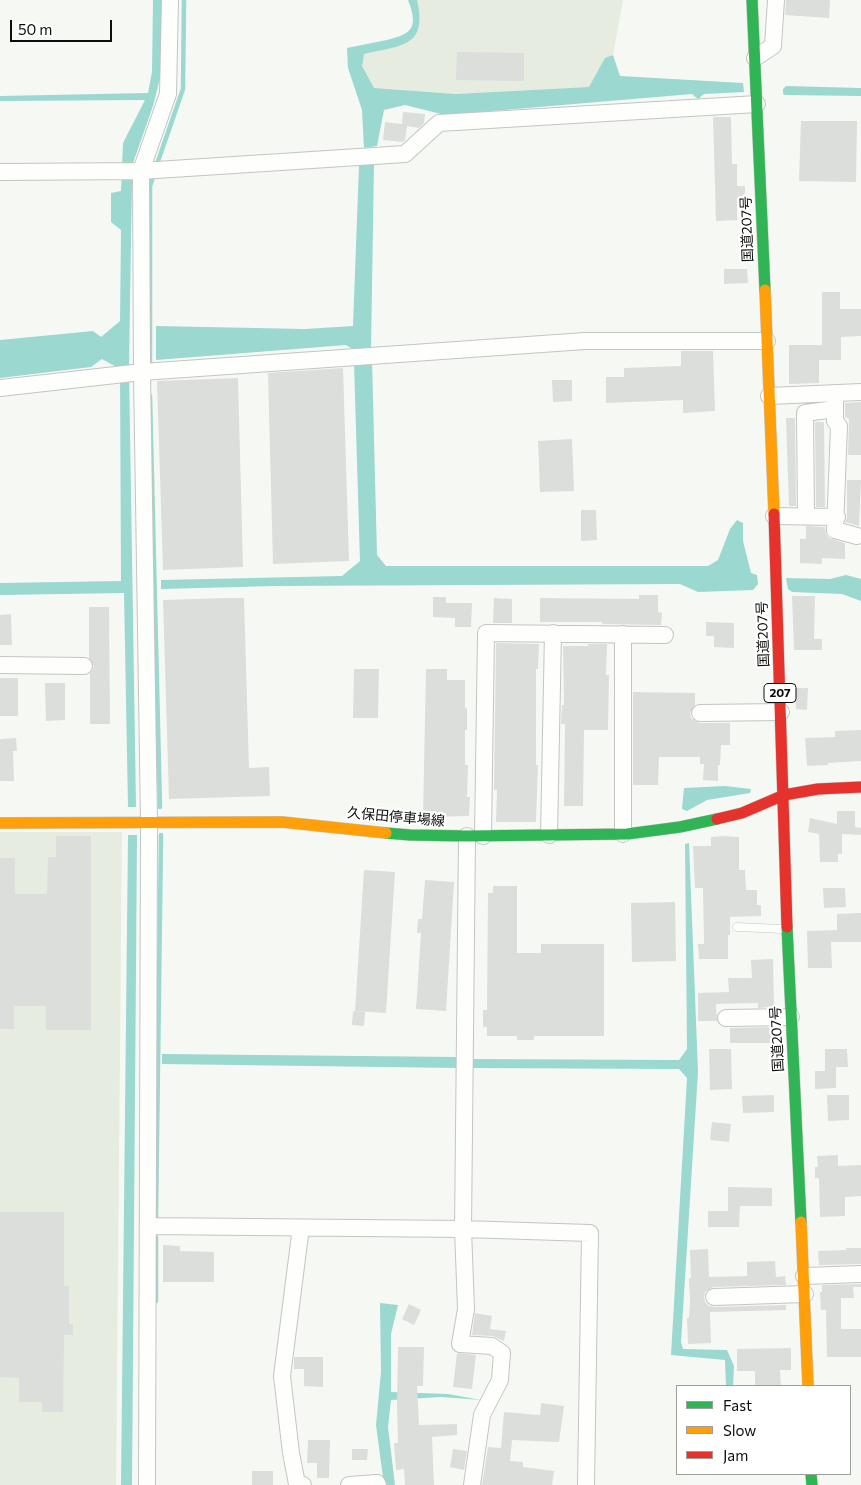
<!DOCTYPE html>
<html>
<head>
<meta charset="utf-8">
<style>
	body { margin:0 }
	#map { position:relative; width:861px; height:1485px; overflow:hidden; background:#f6f9f3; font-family:Commissioner,sans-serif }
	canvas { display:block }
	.legend { position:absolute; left:676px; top:1385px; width:175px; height:90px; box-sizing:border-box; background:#fff; border:1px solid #9e9f9d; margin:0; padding:6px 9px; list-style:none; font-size:15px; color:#0c0e0b }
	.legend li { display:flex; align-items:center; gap:10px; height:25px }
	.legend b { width:25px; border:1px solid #9e9f9d }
	.scale { position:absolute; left:10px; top:20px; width:102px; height:22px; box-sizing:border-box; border:2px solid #0c0e0b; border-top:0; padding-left:6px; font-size:15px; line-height:18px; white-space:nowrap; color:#0c0e0b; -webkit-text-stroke:4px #fff; paint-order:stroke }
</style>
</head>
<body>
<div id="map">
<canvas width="861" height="1485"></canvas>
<ul class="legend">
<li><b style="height:6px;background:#30b455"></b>Fast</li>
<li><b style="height:6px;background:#ff9f0a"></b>Slow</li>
<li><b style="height:6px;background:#e5322d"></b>Jam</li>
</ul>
<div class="scale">50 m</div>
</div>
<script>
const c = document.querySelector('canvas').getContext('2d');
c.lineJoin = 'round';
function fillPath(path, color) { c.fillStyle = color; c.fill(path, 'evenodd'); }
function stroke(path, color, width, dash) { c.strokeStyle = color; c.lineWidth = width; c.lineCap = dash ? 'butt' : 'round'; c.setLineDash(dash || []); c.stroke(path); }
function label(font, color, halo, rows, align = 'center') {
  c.font = font + ' Commissioner,"Noto Sans JP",sans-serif'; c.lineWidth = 4.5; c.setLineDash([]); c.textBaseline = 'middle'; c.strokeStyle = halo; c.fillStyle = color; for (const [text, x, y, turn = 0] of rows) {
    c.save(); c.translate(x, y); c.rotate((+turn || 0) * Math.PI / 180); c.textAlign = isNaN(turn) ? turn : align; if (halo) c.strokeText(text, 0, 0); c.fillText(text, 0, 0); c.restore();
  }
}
const built = new Path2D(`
	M413,0h210l-15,83 -19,4 -133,7 -82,-6 -11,5 -8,-42 56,-14 6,-31z
	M0,832h122l-6,653h-116z`);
const water = new Path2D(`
	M153,0h8v74l-8,32 -20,57 -6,1 -1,15h6l-3,189 7,439h-8l-4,-214 -124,2v-12l121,-2 -1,-212 -18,-10 -11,8 -91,11v-38l93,-9 8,6 19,-16 1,-91 -10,-8v-29l10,-2 2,-48 22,-43 -145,1v-5l148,-3 4,-21z
	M408,0h9c11,48 -16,45 -53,54l-2,12 12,22 82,6 133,-7 16,-29 8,-3 7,21 123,7 1,9 -40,2 -6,5 -6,-5 -247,21 -40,-10 -21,5 -7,36 -13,2 -2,-38 -14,-42 -1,-20c12,-2 23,-5 35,-7 28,-6 38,-11 26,-41z
	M786,86l75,2v8l-76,-1 -2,-1v-5z
	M374,163l-3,186 -17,1 -8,-5 -190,15v-34l149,3 48,-3 6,-161z
	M372,360l5,195 9,11h322l10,-6 12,-31 7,-9 6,3v18l8,32 6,2 1,9 -5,6 -55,2 -18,-8 -405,2 -114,3v-9l181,-4 18,-15 -6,-198z
	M846,575l15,4v22l-19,-7 -50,-2 -4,-3 -2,-11 44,1z
	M725,786l26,3 -1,4 -43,7 -20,11 -5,-2 2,-21z
	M128,835h9l-5,650h-11z
	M689,843l9,229 -17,270 2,7 44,1 7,16 -1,20h-7l-1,-26 -54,-5 16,-277 -8,-9 -207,-1v-9l207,1 8,-11 -2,-205z
	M162,1054l296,3v11l-296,-4z
	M380,1303l18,2 -7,29v58l57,2 33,6 -40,-3 -50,3 -3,27 7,58h-11l-8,-60 5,-53z`);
const stream = new Path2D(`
	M156,167l27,-78 1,-89
	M150,368v-182l4,-12
	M150,396l10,411
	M156,1217l5,-382
	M156,1301v-64`);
const building = new Path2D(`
	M786,0h44l-1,18 -44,-3z
	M457,52l67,1v28l-68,-1z
	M403,112l22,2 -1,9 -5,5 -12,-2 -2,14 -2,2 -20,-2 2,-18 17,2z
	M713,117h18l1,47h5v22h8v17h-8v17l-21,1z
	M801,121h56l-1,61 -57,-1z
	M724,269h23l1,14 -24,1z
	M822,292h18v17h21v27l-20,1v23h-22v23l-30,1v-39h33z
	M681,351h32l2,60 -32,2v-13l-77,3v-26h18v-9l57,-2z
	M343,368l6,193 -76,3 -5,-191z
	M238,378l5,189 -80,3 -6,-189z
	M552,380h20v21l-19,1z
	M861,402v53h-13l1,-36 -4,-2v-14z
	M786,418h9l1,88h-7z
	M815,422h9l1,85h-9z
	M572,439l2,52 -34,1 -2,-51z
	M847,480h14l-2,46 -14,-4 2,-4z
	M581,510h15l1,30 -16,1z
	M806,526l19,1 1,7 3,4 16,5v16l-23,-1v6l-22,-1v-24h6z
	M639,595h19v17l4,1 -1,12 -59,-1v-2h-62v-24l99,1z
	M792,596h23l-1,43h8v11h-28z
	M433,597h13v6h26l-1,24h-16v-9l-22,-1z
	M225,598h19l5,170 20,-1 1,29 -101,3 -6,-199z
	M494,598l18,1v24h-19z
	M89,607h20l1,117h-20v-50l4,-8 -5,-8z
	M11,614l1,31h-12v-30z
	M706,622l28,1v25l-20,-1v-11h-8z
	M496,643l43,1 -1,25h-2v96h2l-2,57h-40l1,-32h-3z
	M588,644h19l-1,31h3l-1,55h-24l-1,76h-19l1,-82h-4l1,-19h2l-1,-59h25z
	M354,669h25l-1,49h-25z
	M426,669h21v11h18v28h2v22h-2v35h3l-1,32h3l-1,19 -46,1z
	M0,678h18v38h-18z
	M45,683h20v37l-19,1z
	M795,688h13l-1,22 -11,-1z
	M633,692l62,1v12l-5,8 1,5 4,3 5,2h30v22h-9l-1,20h-2v16l-15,-1 1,-16h-4v-7h-41l-1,28h-25z
	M861,730v31l-33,2v2l-21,1 -2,-28 30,-1v-6z
	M16,738l1,13h-4l1,30h-14v-42z
	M837,811h18v16l6,1v7l-19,-1v20h-4v8h-18l-1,-28 -11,-2 2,-14 27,6z
	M56,836h35v194h-45v-24h-32v23h-14v-171h15v36h32l1,-37h8z
	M722,836l17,1v33h6l1,20h11v15h4v11l-31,1v18h-2v24h-29l-1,-15h6l-1,-56h-8l-2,-42h18v-9z
	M364,870l31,2 -9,141 -31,-2z
	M425,880l29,2 -8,129 -30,-2 5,-76h-4l1,-14h4z
	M493,886h24v67h24v-9h63v92h-70v4h-17v-4h-30v-9h-4v-17h4l1,-117h5z
	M823,888h22l1,19 -22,1z
	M675,902l1,59 -44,1 -1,-59z
	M861,913v29h-30l1,26h-24l-1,-37 30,-1v-16z
	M773,959l1,47 -2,1 -14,1v-5l-42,1 1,17h-19v-28l31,-1 -1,-14h24l-1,-18z
	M353,1011l12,1 -1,14 -12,-1z
	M772,1027v16h-42v-15z
	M709,1049h22l1,40 -22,1z
	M825,1049h22l1,18h-12v21l-21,1v-18h10z
	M774,1095v17l-31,1 -1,-17z
	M827,1095h22v25l-21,1z
	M712,1122l19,2 -2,18 -19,-2z
	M838,1155v11l23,-1v31l-16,1v19l-25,1 -1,-39h-4v-11h3l-1,-11z
	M728,1187l44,1v18h-32l-1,21h-31v-16h20z
	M0,1212h64v74h5v38h4v11h-9l-1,77h-21v-10h-23v-24l-19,-1z
	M163,1245l17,1v5l34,1v30h-51z
	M846,1248h15v16l-42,1 -1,-14 28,-1z
	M708,1249l1,28 38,-1v-14l28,-1 1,16 9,-1 1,9 -73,2 -8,5 -1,5 1,5 4,4 5,1 72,-2v5l-76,2 1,31 -23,1 -1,-26h2l1,-16 -1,-24h2l-1,-28z
	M861,1284v3h-8l1,11h-13v31h20v28h-34l-1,-47h-5l-1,-18h2v-7z
	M409,1304l12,6 -7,15 -12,-6z
	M475,1313l17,3 -2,13 16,2 -2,10 -11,-5 -21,-1z
	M398,1347h26l-1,39h-6l2,39 38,-1v11l-25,2 2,48h-29l-1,-16 -8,1 -2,-27h4l-1,-38z
	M791,1348v22h-11l1,16h-26v-15h-18v-22z
	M457,1353l19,2 -4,34 -19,-2z
	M294,1357h29v30l-19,-1v-17h-10z
	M541,1403l23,3 -5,36 -47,-2 -2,21 13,1v5l31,4 -2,14h-70l6,-38 13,1 3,-36 36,3z
	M308,1440h22l-1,38h-12v-15h-10z
	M352,1449h16l-1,11h-15z
	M453,1449l14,2 -3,19 -14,-3z
	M252,1471h21v14h-21z`);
const lane = new Path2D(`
	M737,927l45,2`);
const street = new Path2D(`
	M755,58l18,-12 3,-46
	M0,172l141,-1 264,-17 34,-31 318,-19
	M0,388l142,-16 443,-31h182
	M835,393v28l4,5 -4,104 22,6
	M769,396l92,-4
	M774,516l63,1
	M806,516l-1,-103 30,-4
	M0,665l84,1
	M700,713l81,-1
	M623,834v-200
	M549,835l4,-202
	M467,836l-4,393 3,80 -6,35 32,2 10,7 -2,27 -18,35 -10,70
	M483,836l3,-203 179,2
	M726,1018l65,-1
	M148,1226l315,3 127,4 -4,252
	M296,1228l4,7 -18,141 9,77 6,31 6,1
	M804,1276l57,-2
	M714,1297l91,-3
	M147,1485l2,-663 -7,-450 -1,-201 27,-77 2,-94
	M349,1485l28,-2 1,2`);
const fast = new Path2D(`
	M752,0l13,290
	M386,833l24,2 57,1 160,-2 53,-7 37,-8
	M787,927l14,295
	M811,1474l1,11`);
const slow = new Path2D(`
	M765,290l9,224
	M0,823l282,-1 104,11
	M801,1222l7,164`);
const jam = new Path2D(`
	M774,514l13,413
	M717,819l25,-6 42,-18 34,-6 43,-2`);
const shields = [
	[780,693,32]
];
const shieldNames = [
	["207",780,693]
];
const streetNames = [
	["国道207号",747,229,-92],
	["国道207号",763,634,-92],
	["久保田停車場線",396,817,5],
	["国道207号",777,1039,-93]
];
fillPath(built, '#e6ece0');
fillPath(water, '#9ad8d0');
stroke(stream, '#9ad8d0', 4.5);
fillPath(building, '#dbdedb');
stroke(lane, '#c3c5c1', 9);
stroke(street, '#c3c5c1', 18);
stroke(fast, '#c3c5c1', 12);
stroke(slow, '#c3c5c1', 12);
stroke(jam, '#c3c5c1', 12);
stroke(lane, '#fefefd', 8);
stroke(street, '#fefefd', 16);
stroke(fast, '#30b455', 11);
stroke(slow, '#ff9f0a', 11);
stroke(jam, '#e5322d', 11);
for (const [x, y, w] of shields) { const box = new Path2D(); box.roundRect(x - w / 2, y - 9.5, w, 19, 4); c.fillStyle = '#fff'; c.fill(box); stroke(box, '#0c0e0b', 1); }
label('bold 12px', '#0c0e0b', null, shieldNames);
label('14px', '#0c0e0b', '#fff', streetNames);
</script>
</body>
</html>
